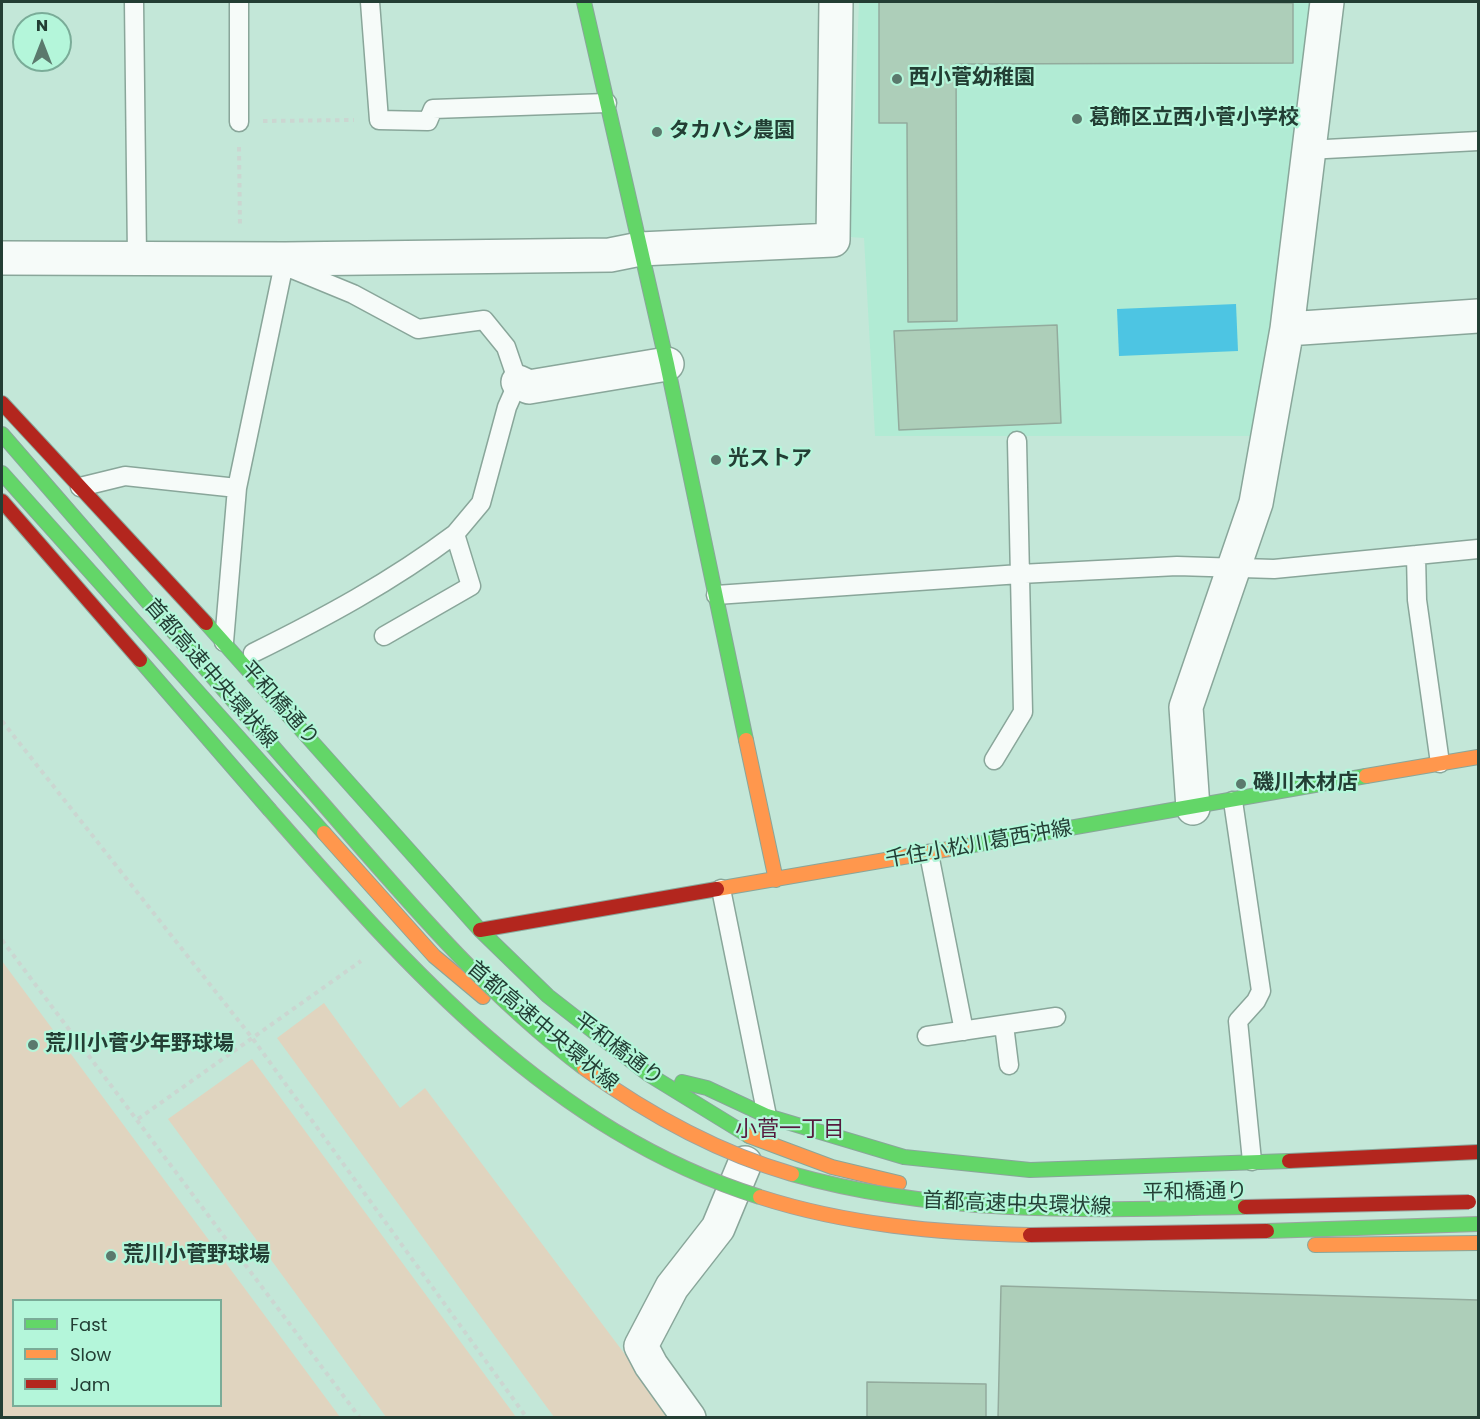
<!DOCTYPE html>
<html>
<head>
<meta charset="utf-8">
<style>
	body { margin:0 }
	#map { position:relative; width:1480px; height:1419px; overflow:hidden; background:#c3e7d8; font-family:Poppins,sans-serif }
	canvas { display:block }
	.frame { position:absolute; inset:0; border:3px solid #233e34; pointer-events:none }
	.legend { position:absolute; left:12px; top:1299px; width:210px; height:108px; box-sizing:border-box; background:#b4f6da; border:2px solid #7aac98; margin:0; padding:8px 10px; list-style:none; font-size:18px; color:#233e34 }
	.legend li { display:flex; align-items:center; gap:12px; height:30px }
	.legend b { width:30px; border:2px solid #7aac98 }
	.north { position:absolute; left:12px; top:12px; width:60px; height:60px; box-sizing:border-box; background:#b4f6da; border:2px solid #7aac98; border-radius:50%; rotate:0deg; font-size:16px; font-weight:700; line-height:24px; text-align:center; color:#233e34 }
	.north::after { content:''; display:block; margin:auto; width:21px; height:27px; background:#5b796d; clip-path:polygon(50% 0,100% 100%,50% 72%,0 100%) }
</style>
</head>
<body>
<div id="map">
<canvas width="1480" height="1419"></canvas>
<div class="frame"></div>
<ul class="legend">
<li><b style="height:8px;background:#63d668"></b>Fast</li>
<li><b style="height:8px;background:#ff974d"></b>Slow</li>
<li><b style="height:8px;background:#b3261e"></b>Jam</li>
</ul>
<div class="north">N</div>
</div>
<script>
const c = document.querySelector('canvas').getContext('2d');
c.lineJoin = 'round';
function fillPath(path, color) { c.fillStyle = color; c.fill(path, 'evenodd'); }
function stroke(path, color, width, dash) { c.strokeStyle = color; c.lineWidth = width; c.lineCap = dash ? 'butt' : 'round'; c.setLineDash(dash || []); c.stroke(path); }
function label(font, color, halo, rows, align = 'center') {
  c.font = font + ' Poppins,"Noto Sans JP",sans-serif'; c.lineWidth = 4.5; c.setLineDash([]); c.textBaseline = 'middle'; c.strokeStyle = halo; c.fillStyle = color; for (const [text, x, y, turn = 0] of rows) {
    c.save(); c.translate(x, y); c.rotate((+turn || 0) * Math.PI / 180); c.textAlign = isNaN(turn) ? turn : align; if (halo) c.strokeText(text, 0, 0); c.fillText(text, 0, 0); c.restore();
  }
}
const built = new Path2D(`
	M859,2h455l-55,434h-384l-11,-198 -14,-1z`);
const green = new Path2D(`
	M2,961l338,456h-338zM14,1300h206v106h-206z
	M324,1003l76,105 25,-20 247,329h-118l-277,-379z
	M252,1059l264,358h-130l-218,-298z`);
const water = new Path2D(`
	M1236,304l2,47 -119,5 -2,-47z`);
const building = new Path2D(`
	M879,2l414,1v60l-337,1 1,257 -49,1 -1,-199h-28z
	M1057,325l4,98 -162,7 -5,-99z
	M1001,1286l477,14v118h-480z
	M867,1382l119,2v34h-119z`);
const path = new Path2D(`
	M263,121l91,-1
	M239,147l1,80
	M2,721l251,318 274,379
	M2,940l358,478
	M138,1119l223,-158`);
const lane = new Path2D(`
	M134,2l3,255
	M239,2v120
	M370,2l9,118 49,1 5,-12 174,-6
	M1307,150l171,-9
	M285,266l68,28 65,35 66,-9 22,27 12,35 -11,25 -26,96 -26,31 16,52 -87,50
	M80,487l45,-11 112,12
	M1416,555l1,45 23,163
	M716,595l304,-21 157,-8 97,3 204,-20
	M224,642l13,-154 48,-229
	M253,653c71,-35 138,-71 202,-119
	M994,760l29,-48 -6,-271
	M1233,801l28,190 -5,10 -18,20 14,140
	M929,854l35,177
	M721,889l46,227
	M1004,1025l5,40
	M927,1036l129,-19`);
const street = new Path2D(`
	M2,258l283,1 325,-4 30,-6 193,-9 3,-238
	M1287,329l191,-13
	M518,382l11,5 138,-23
	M1193,808l-7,-101 70,-204 31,-174 40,-327
	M689,1418l-38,-53 -10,-19 31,-59 46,-59 27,-65`);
const fast = new Path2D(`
	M584,2l83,362 79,376
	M2,434l301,347
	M2,473l322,360
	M206,623l274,307 68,66 100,78 101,62
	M140,660l129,149
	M967,846l399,-70
	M682,1082l25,6 60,28 137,41 126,13 259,-9`);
const slow = new Path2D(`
	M746,740l30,140
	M1366,776l112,-19
	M324,833l110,123 49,41
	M717,889l250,-43
	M749,1136l83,31 67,16
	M1315,1245l163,-2`);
const jam = new Path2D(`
	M2,403l204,220
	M2,501l138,159
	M480,930l237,-41
	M1289,1161l189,-9`);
const fastBridge = new Path2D(`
	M303,781c88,100 174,207 281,287
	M269,809c139,159 282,322 491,388
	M792,1174c148,42 302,36 453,33
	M1267,1231l211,-7`);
const slowBridge = new Path2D(`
	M584,1068c65,47 132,84 208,106
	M760,1197c87,28 178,36 270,38`);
const jamBridge = new Path2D(`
	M1245,1207l224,-5
	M1030,1235l237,-4`);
const markers = [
	[897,79,6,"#5b796d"],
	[1077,119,6,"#5b796d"],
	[657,132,6,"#5b796d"],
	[716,460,6,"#5b796d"],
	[1241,784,6,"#5b796d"],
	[33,1045,6,"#5b796d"],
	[111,1256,6,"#5b796d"]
];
const poiNames = [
	["西小菅幼稚園",909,79],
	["葛飾区立西小菅小学校",1089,119],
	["タカハシ農園",669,132],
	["光ストア",728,460],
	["磯川木材店",1253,784],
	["荒川小菅少年野球場",45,1045],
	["荒川小菅野球場",123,1256]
];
const streetNames = [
	["首都高速中央環状線",210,674,49],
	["平和橋通り",279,704,48],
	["千住小松川葛西沖線",979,845,-10],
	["首都高速中央環状線",542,1027,40],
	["平和橋通り",618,1050,37],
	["平和橋通り",1195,1193,-1],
	["首都高速中央環状線",1017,1205,2]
];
const neighbourhoodNames = [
	["小菅一丁目",790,1130]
];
fillPath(built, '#b1ebd4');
fillPath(green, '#e0d4bf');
fillPath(water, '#4dc5e3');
fillPath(building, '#adceb9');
stroke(building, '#93ab9d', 1.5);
stroke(lane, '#89a69a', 21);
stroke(street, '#89a69a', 36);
stroke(fast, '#89a69a', 16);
stroke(slow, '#89a69a', 16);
stroke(jam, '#89a69a', 16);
stroke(path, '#cbd6d1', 4, [4.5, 4.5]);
stroke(lane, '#f6fbf9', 18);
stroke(street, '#f6fbf9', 33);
stroke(fast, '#63d668', 14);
stroke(slow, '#ff974d', 14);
stroke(jam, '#b3261e', 14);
stroke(fastBridge, '#9aa4a0', 16, []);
stroke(slowBridge, '#9aa4a0', 16, []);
stroke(jamBridge, '#9aa4a0', 16, []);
stroke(fastBridge, '#63d668', 14);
stroke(slowBridge, '#ff974d', 14);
stroke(jamBridge, '#b3261e', 14);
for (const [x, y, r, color] of markers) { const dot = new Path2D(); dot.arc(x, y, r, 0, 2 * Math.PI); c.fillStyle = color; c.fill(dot); stroke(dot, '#b4f6da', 2); }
label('bold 21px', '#233e34', '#b4f6da', poiNames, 'left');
label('21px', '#233e34', '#b4f6da', streetNames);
label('22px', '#571a3e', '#b4f6da', neighbourhoodNames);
</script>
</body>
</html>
